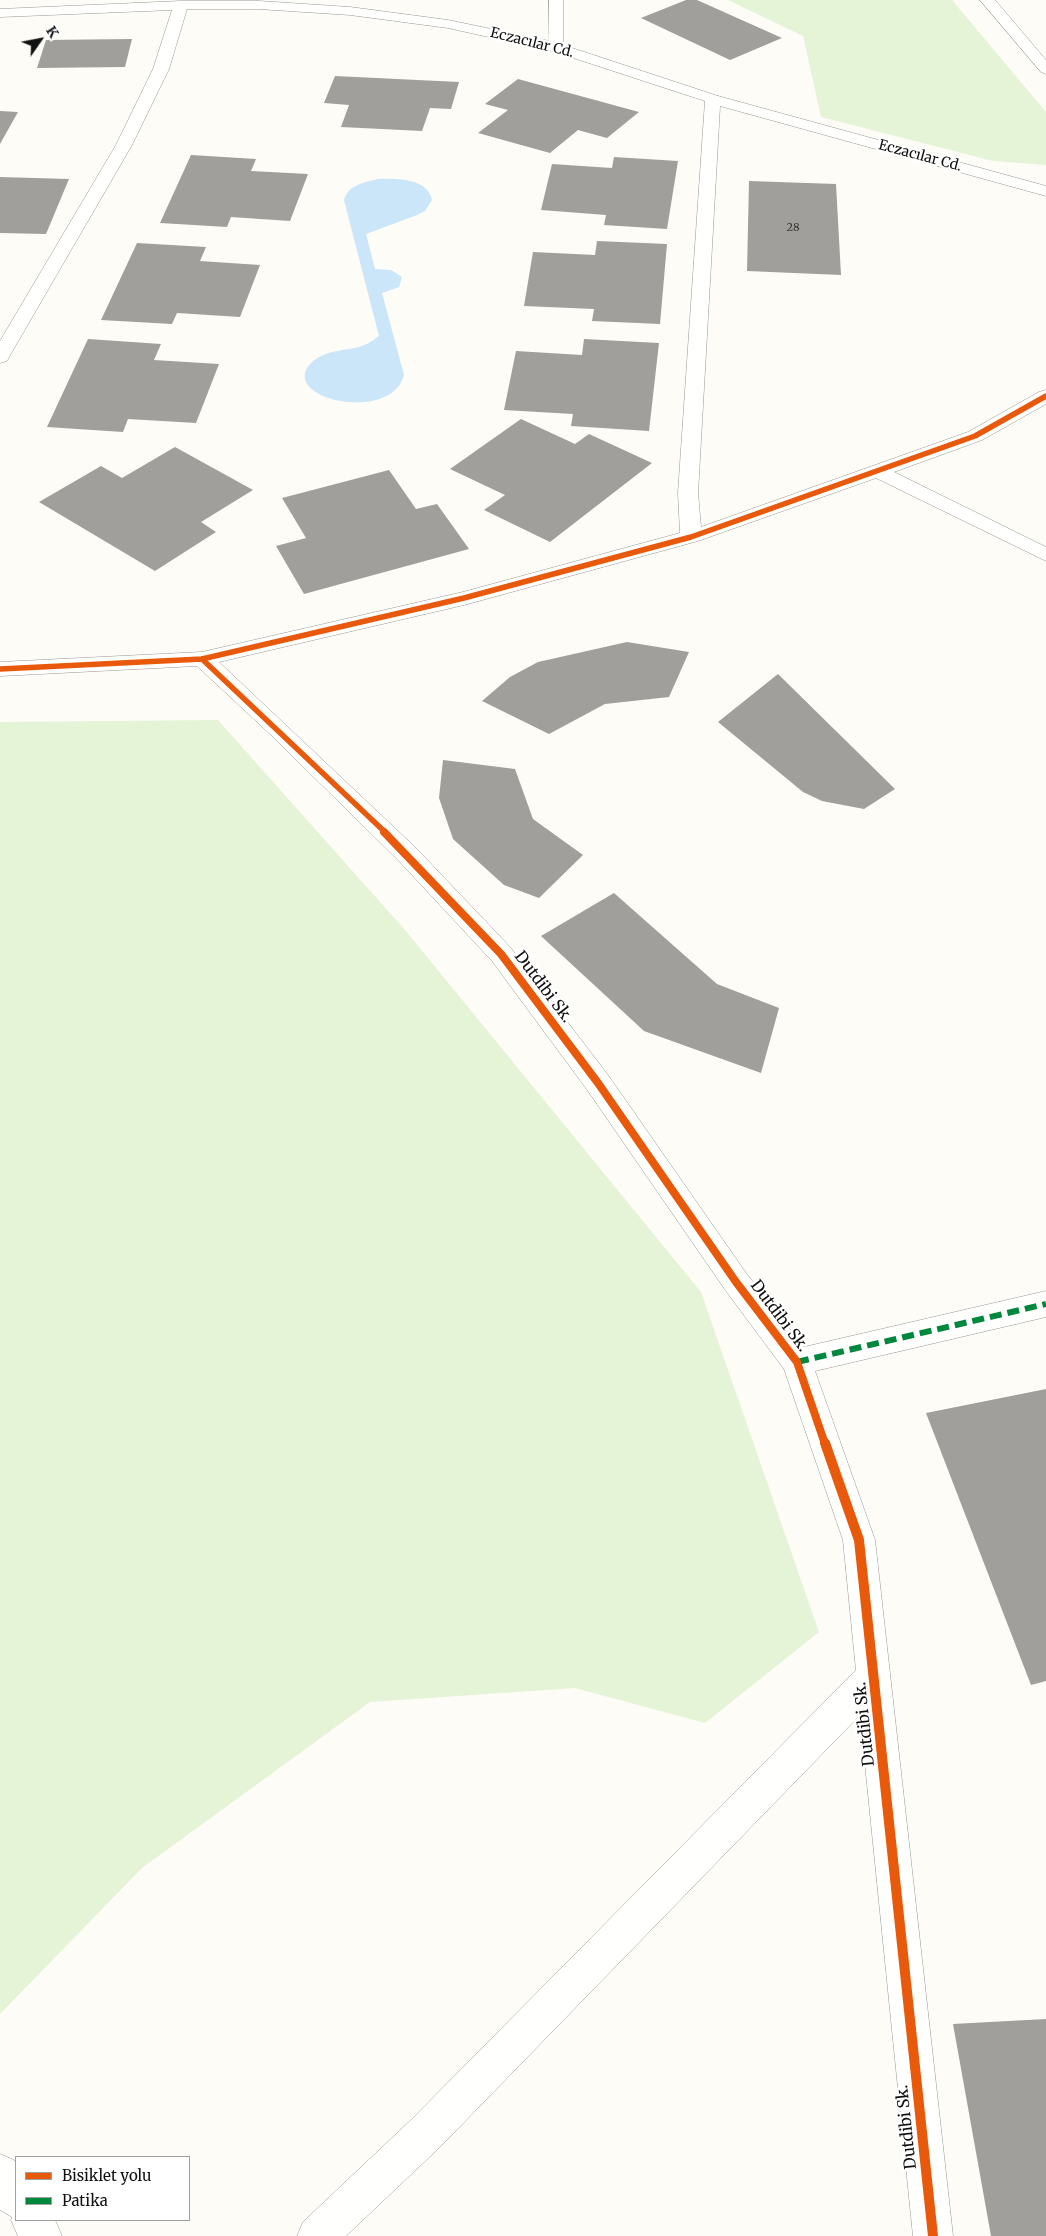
<!DOCTYPE html>
<html>
<head>
<meta charset="utf-8">
<style>
	body { margin:0 }
	#map { position:relative; width:1046px; height:2236px; overflow:hidden; background:#fdfcf7; font-family:Merriweather,serif }
	canvas { display:block }
	.legend { position:absolute; left:15px; top:2156px; width:175px; height:65px; box-sizing:border-box; background:#fff; border:1px solid #a0a0a0; margin:0; padding:6px 9px; list-style:none; font-size:15px; color:#111 }
	.legend li { display:flex; align-items:center; gap:10px; height:25px }
	.legend b { width:25px; border:1px solid #a0a0a0 }
	.north { position:absolute; left:15px; top:15px; width:50px; height:50px; -webkit-text-stroke:4px #fff; paint-order:stroke; rotate:57deg; font-size:14px; font-weight:700; line-height:20px; text-align:center; color:#111 }
	.north::after { content:''; display:block; margin:auto; width:18px; height:22px; background:#111; clip-path:polygon(50% 0,100% 100%,50% 72%,0 100%) }
</style>
</head>
<body>
<div id="map">
<canvas width="1046" height="2236"></canvas>
<ul class="legend">
<li><b style="height:6px;background:#e8590c"></b>Bisiklet yolu</li>
<li><b style="height:6px;background:#00873e"></b>Patika</li>
</ul>
<div class="north">K</div>
</div>
<script>
const c = document.querySelector('canvas').getContext('2d');
c.lineJoin = 'round';
function fillPath(path, color) { c.fillStyle = color; c.fill(path, 'evenodd'); }
function stroke(path, color, width, dash) { c.strokeStyle = color; c.lineWidth = width; c.lineCap = dash ? 'butt' : 'round'; c.setLineDash(dash || []); c.stroke(path); }
function label(font, color, halo, rows, align = 'center') {
  c.font = font + ' Merriweather,serif'; c.lineWidth = 5; c.setLineDash([]); c.textBaseline = 'middle'; c.strokeStyle = halo; c.fillStyle = color; for (const [text, x, y, turn = 0] of rows) {
    c.save(); c.translate(x, y); c.rotate((+turn || 0) * Math.PI / 180); c.textAlign = isNaN(turn) ? turn : align; if (halo) c.strokeText(text, 0, 0); c.fillText(text, 0, 0); c.restore();
  }
}
const green = new Path2D(`
	M728,0h224l94,112v53l-53,-4 -172,-44 -18,-81z
	M218,720l187,210 296,362 118,340 -114,91 -130,-35 -205,14 -228,166 -142,146v-1292z`);
const water = new Path2D(`
	M378,179c17,-1 50,-1 54,21l-7,11 -8,4 -51,19 9,35 16,1 11,7 -3,10 -17,6 22,82c-13,50 -129,23 -92,-13 14,-12 31,-11 47,-15 8,-2 14,-7 20,-11l-35,-136c4,-15 21,-18 34,-21z`);
const building = new Path2D(`
	M686,0h11l85,38 -52,22 -89,-42z
	M132,39l-7,28 -88,1 9,-28z
	M335,76l124,6 -8,27 -21,-1 -8,23 -81,-4 8,-22 -25,-2z
	M518,79l121,33 -32,26 -29,-8 -28,23 -72,-20 30,-23 -23,-6z
	M0,111l18,1 -18,32z
	M191,155l65,4 -5,12 57,3 -18,47 -59,-4 -4,10 -67,-4z
	M614,157l64,4 -11,68 -63,-4 2,-10 -65,-5 11,-46 60,4z
	M0,177l69,2 -23,55 -46,-1z
	M749,181l87,3 5,91 -94,-4z
	M597,241l70,3 -7,80 -68,-3 2,-12 -70,-3 9,-54 62,3z
	M137,243l69,4 -6,14 60,4 -20,52 -63,-4 -5,11 -71,-4z
	M88,339l73,5 -7,16 65,4 -23,59 -68,-4 -5,13 -76,-5z
	M584,339l75,4 -10,88 -78,-5 2,-12 -69,-4 12,-59 66,4z
	M521,419l54,25 14,-10 63,29 -102,79 -66,-32 21,-15 -55,-26z
	M175,447l78,43 -52,32 15,10 -61,39 -116,-69 62,-36 21,12z
	M389,470l27,39 21,-5 32,45 -165,45 -28,-48 30,-8 -24,-40z
	M627,642l62,10 -20,45 -64,7 -56,30 -67,-33 28,-24 28,-15z
	M778,674l117,115 -31,20 -42,-8 -19,-9 -85,-70z
	M443,760l72,9 18,50 50,36 -44,43 -35,-13 -51,-46 -14,-41z
	M614,893l103,91 62,24 -18,65 -117,-42 -103,-95z
	M1046,1389v292l-15,4 -105,-272z
	M1046,2019v217h-55l-38,-212z`);
const minor = new Path2D(`
	M549,0h14v45l155,51 328,90v10l-326,-90 -22,387 3,34 267,-95 71,-40 7,-2v14l-64,36 -88,32 152,75v14l-170,-83 -178,63 -234,64 -245,57 197,186 94,99 98,128 138,198 58,74 242,-56v26l-231,54 60,169 78,696h-40l-53,-521 -420,432 -94,89h-49l6,-14 109,-103 444,-449 -13,-130 -59,-171 -58,-78 -138,-200 -96,-130 -94,-101 -128,-126 -73,-68 -197,10v-14l202,-10 261,-60 217,-59 -2,-40 27,-392 -153,-50 -104,-23 -98,-13 -91,-6h-72l-18,60 -37,76 -123,212 -2,4 -7,2v-22l116,-196 37,-76 19,-59 -172,7v-8l181,-8h78l91,6 98,13 101,21z
	M980,0h15l51,60v14l-5,-2z
	M0,2154l14,6 2,3v57h39l7,16h-44l-7,-16 1,-3 -12,-7z`);
const quiet = new Path2D(`
	M797,1362l249,-58`);
const cyclewayFar2 = new Path2D(`
	M202,659l184,174
	M0,669l202,-10 262,-61 227,-61 284,-101 71,-40`);
const cyclewayFar1 = new Path2D(`
	M384,832l117,122 97,129 138,199 61,80 28,82`);
const cycleway = new Path2D(`
	M825,1443l34,97 74,696`);
const farNumbernames = [
	["28",793,228]
];
const farStreetnames = [
	["Eczacılar Cd.",532,43,14],
	["Eczacılar Cd.",920,156,15]
];
const streetNames = [
	["Dutdibi Sk.",543,987,53],
	["Dutdibi Sk.",779,1316,53],
	["Dutdibi Sk.",865,1724,-96],
	["Dutdibi Sk.",907,2127,-96]
];
fillPath(green, '#e5f4d6');
fillPath(water, '#cbe5f9');
fillPath(building, '#a19f9c');
stroke(minor, '#979795', 1);
fillPath(minor, '#fffffe');
stroke(quiet, '#00873e', 6, [12, 6]);
stroke(cyclewayFar2, '#e8590c', 5.5);
stroke(cyclewayFar1, '#e8590c', 8);
stroke(cycleway, '#e8590c', 10);
label('11px', '#353434', null, farNumbernames);
label('14px', '#111', '#fff', farStreetnames);
label('16px', '#111', '#fff', streetNames);
</script>
</body>
</html>
